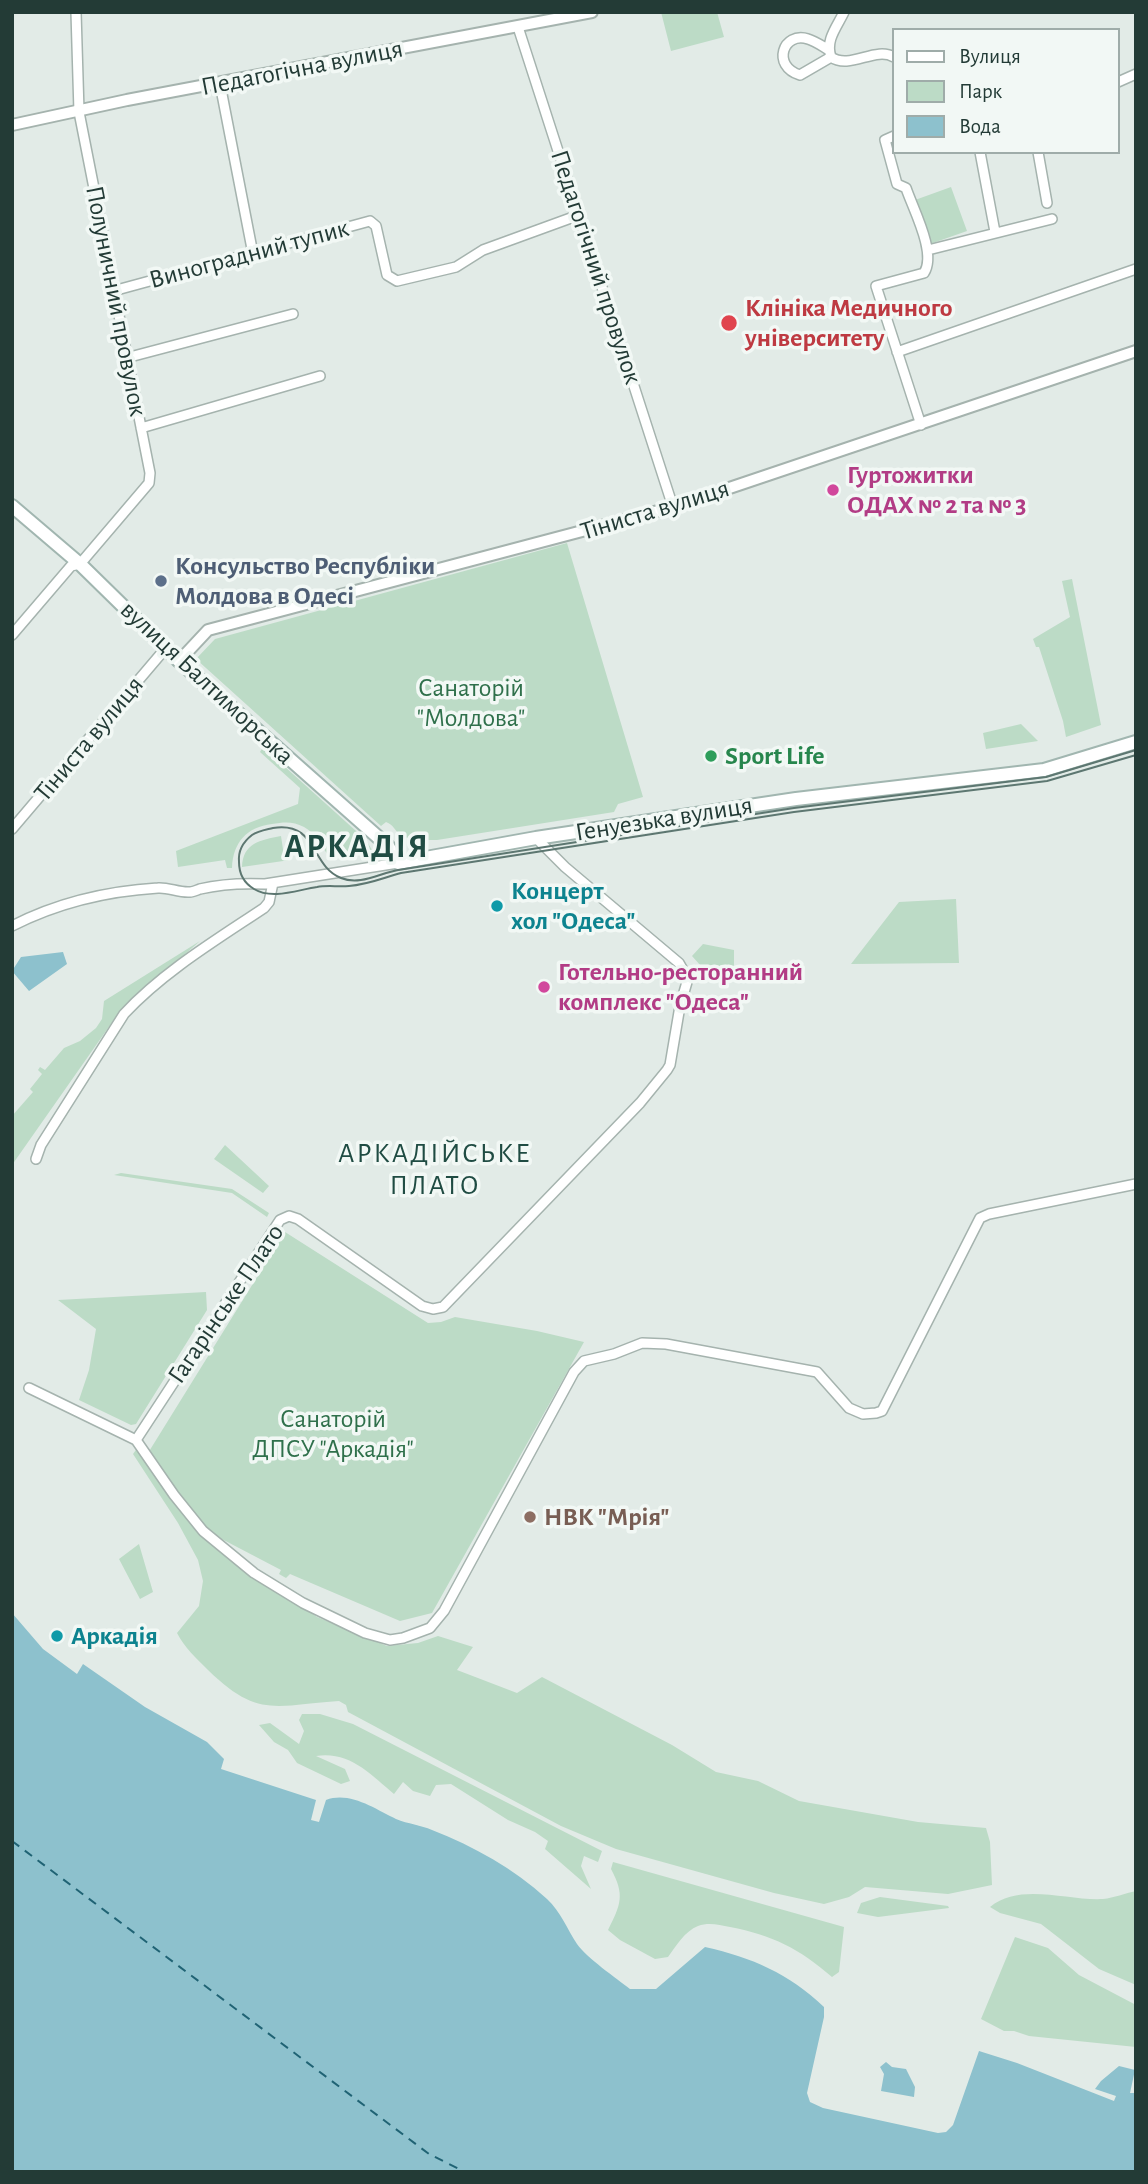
<!DOCTYPE html>
<html>
<head>
<meta charset="utf-8">
<style>
	body { margin:0 }
	#map { position:relative; width:1148px; height:2184px; overflow:hidden; background:#e2ebe7; font-family:"Alegreya Sans",sans-serif }
	canvas { display:block }
	.frame { position:absolute; inset:0; border:14px solid #233b36; pointer-events:none }
	.legend { position:absolute; left:892px; top:28px; width:228px; height:126px; box-sizing:border-box; background:#f2f8f5; border:2px solid #9faca9; margin:0; padding:9px 12px; list-style:none; font-size:21px; color:#233b36 }
	.legend li { display:flex; align-items:center; gap:14px; height:35px }
	.legend b { width:35px; border:2px solid #9faca9 }
</style>
</head>
<body>
<div id="map">
<canvas width="1148" height="2184"></canvas>
<div class="frame"></div>
<ul class="legend">
<li><b style="height:9px;background:#fff"></b>Вулиця</li>
<li><b style="height:19px;background:#bcdbc6"></b>Парк</li>
<li><b style="height:19px;background:#8dc1cd"></b>Вода</li>
</ul>
</div>
<script>
const c = document.querySelector('canvas').getContext('2d');
c.lineJoin = 'round';
function fillPath(path, color) { c.fillStyle = color; c.fill(path, 'evenodd'); }
function stroke(path, color, width, dash) { c.strokeStyle = color; c.lineWidth = width; c.lineCap = dash ? 'butt' : 'round'; c.setLineDash(dash || []); c.stroke(path); }
function label(font, color, halo, rows, align = 'center') {
  c.font = font + ' "Alegreya Sans",sans-serif'; c.lineWidth = 7; c.setLineDash([]); c.textBaseline = 'middle'; c.strokeStyle = halo; c.fillStyle = color; for (const [text, x, y, turn = 0] of rows) {
    c.save(); c.translate(x, y); c.rotate((+turn || 0) * Math.PI / 180); c.textAlign = isNaN(turn) ? turn : align; if (halo) c.strokeText(text, 0, 0); c.fillText(text, 0, 0); c.restore();
  }
}
const green = new Path2D(`
	M661,12h56l7,25 -53,14z
	M951,187l16,44 -37,13 -15,-44z
	M567,543l76,254 -25,7 -4,8 -177,28c-12,0 -27,2 -37,-6 -7,-5 -6,-9 -14,-12l-5,4 -185,-167 19,-20z
	M1072,579l29,146 -35,12 -3,-16 -24,-74h-3l-3,-8 37,-22 -8,-36z
	M1021,724l17,17 -52,8 -3,-16z
	M263,747l103,93 6,10 -43,7c-7,-11 -13,-23 -25,-30 -11,-6 -20,-5 -32,-3 -25,3 -39,18 -40,44h-5l-2,-8 -47,7 -2,-16 122,-47 2,-16 -40,-36z
	M281,836l3,20 5,-1 1,5 -48,7c1,-24 18,-27 39,-31z
	M956,899l3,64 -108,1 48,-62z
	M200,941l-69,61 -18,19 -101,144v-49l21,-24 -3,-3 12,-15 -4,-4 2,-3 5,3 19,-22 16,-7 16,-13 6,-9 2,-18z
	M703,944l31,6v15l-7,9 -9,-7 -9,8 -17,-19z
	M225,1145l44,41 -6,7 -49,-34z
	M121,1173l111,16 37,24 -2,4 -35,-24 -118,-18z
	M285,1232l143,91 13,-1 14,-5 82,14 47,11 -152,271 -32,8 -110,-47 -4,4 -7,-4 2,-4 -65,-34h-5l-63,-83z
	M206,1292l1,18 -71,114 -5,1 -52,-25 10,-30 7,-41 -38,-29z
	M138,1447l62,87 117,83 70,29 31,-3 20,-7 35,11 -16,23 60,23 25,-16 130,68 44,27 42,9 41,20 119,21 68,6 4,14 2,43 -44,9 -83,-7 -16,10 -25,7 -50,-11 -158,-44 -55,-23 -213,-114 -2,-7 -7,-4c-63,4 -81,18 -131,-31 -12,-12 -23,-22 -31,-37l22,-27 4,-25 -5,-21 -20,-37 -45,-69z
	M139,1544l14,48 -13,7 -21,-40z
	M302,1714h18l33,10 249,127 -4,11 -14,-6 -3,10 10,23 -46,-40 3,-8 -13,-9 -27,-12 -57,-36 -15,1 -6,11 -17,-5 -10,-9 -9,12c-24,-20 -44,-43 -78,-38l29,13 5,12 -9,3 -44,-21 -9,-13 -14,-8 -15,-17 11,-2 29,21 5,-13 -5,-11z
	M613,1862l231,65 -5,45 -7,5c-32,-28 -60,-42 -102,-50 -11,-2 -21,-5 -32,-1 -13,5 -22,20 -30,31l-13,2 -35,-19 -12,-10c13,-26 17,-35 3,-61z
	M1136,1891v94l-37,-16 -58,-45 -41,-11 -10,-6c30,-25 78,-6 113,-8 11,-1 22,-6 33,-8z
	M880,1897l68,9 1,2 -71,9 -21,-4 4,-10z
	M1015,1937l33,11 31,27 57,30v42l-107,-11 -15,-5h-10l-23,-12z`);
const water = new Path2D(`
	M63,952l4,12 -38,27 -17,-20 9,-14z
	M12,1613l31,36 34,25 6,-10 62,43 62,35 17,17 -3,10 95,31 -5,20 8,2 7,-22c24,-9 49,9 70,19 12,5 25,6 36,11 43,17 81,38 115,69 14,13 20,30 30,45 10,14 39,34 53,45h26l49,-42c48,11 83,26 119,60v10l-17,76 3,9 13,6 115,25 8,-1 7,-7 26,-74 38,12 97,38 2,-5 -21,-7 6,-8 18,-15 16,4 -5,23h6v79h-1124z
	M886,2062l6,5 14,2 9,18 -1,10 -33,-6 3,-17 -4,-7z`);
const ferry = new Path2D(`
	M12,1841l417,313 36,18`);
const minor = new Path2D(`
	M844,12c-7,15 -19,28 -13,45 19,13 44,-11 63,0
	M518,27l155,480
	M829,50c-7,-4 -14,-9 -21,-11 -25,-8 -37,27 -8,36l31,-18
	M1118,82l18,-8
	M220,84l33,170
	M894,136l-9,4 12,44 9,4c7,21 31,65 18,85l-48,13 45,139
	M980,152l15,80
	M1038,152l9,51
	M928,250l124,-31
	M113,291l257,-70 6,5 11,49 10,6 59,-14 27,-17 96,-35
	M897,352l239,-83
	M126,358l167,-44
	M141,428l179,-52
	M12,635l59,-69 9,-2 69,-81 1,-10 -71,-361 -3,-100
	M12,829l153,-180
	M12,926c45,-23 96,-35 146,-38 10,-1 21,5 32,4 3,0 7,-2 10,-3 21,-5 44,-6 65,-5l133,-21
	M36,1159l5,-14 83,-131c39,-42 92,-74 140,-106l5,-6 4,-19
	M29,1388l107,52 38,55 29,36 51,42 49,30 62,30 25,7 13,-2 27,-10 14,-17 130,-239 10,-11 30,-7 28,-11 24,1 151,28 32,36 14,6 13,-1 6,-2 98,-193 9,-4 147,-30
	M136,1440l144,-220 9,-4 9,3 124,87 11,3 10,-2 197,-204 27,-33 3,-5 10,-59 7,-24 -4,-12 -4,-7 -114,-96 -29,-29`);
const tertiary = new Path2D(`
	M12,125l115,-25 465,-88
	M179,661l29,-31 465,-123 463,-156`);
const secondary = new Path2D(`
	M12,506l68,58 99,97 209,185 10,17 138,-25 260,-39 248,-29 92,-28`);
const tram = new Path2D(`
	M1136,750l-90,27 -252,31 -396,62c-18,3 -38,16 -57,8 -31,-12 -23,-57 -68,-50 -8,2 -15,3 -21,7 -9,7 -14,16 -13,27 0,12 5,21 15,27 18,11 43,1 63,-2 10,-2 21,0 32,-1 18,-1 34,-8 52,-13l393,-61 253,-31 89,-26`);
const markers = [
	[729,323,9,"#e0444e"],
	[833,490,7,"#d1479c"],
	[161,581,7,"#5c6f8a"],
	[711,756,7,"#2e9e5b"],
	[497,906,7,"#0f9aa8"],
	[544,987,7,"#d1479c"],
	[530,1517,7,"#8d6e63"],
	[57,1636,7,"#0f9aa8"]
];
const streetNames = [
	["Педагогічна вулиця",302,68,-11],
	["Виноградний тупик",249,254,-15],
	["Педагогічний провулок",596,267,72],
	["Полуничний провулок",116,301,79],
	["Тіниста вулиця",655,510,-17],
	["вулиця Балтиморська",207,683,43],
	["Тіниста вулиця",89,739,-50],
	["Генуезька вулиця",664,819,-9],
	["Гагарінське Плато",226,1304,-56]
];
const healthNames = [
	["Клініка Медичного",745,308],
	["університету",745,338]
];
const hotelNames = [
	["Гуртожитки",847,475],
	["ОДАХ № 2 та № 3",847,505],
	["Готельно-ресторанний",558,972],
	["комплекс \"Одеса\"",558,1002]
];
const serviceNames = [
	["Консульство Республіки",175,566],
	["Молдова в Одесі",175,596]
];
const parkNames = [
	["Санаторій",471,688],
	["\"Молдова\"",471,718],
	["Санаторій",333,1419],
	["ДПСУ \"Аркадія\"",333,1449]
];
const leisureNames = [
	["Sport Life",725,756]
];
const cultureNames = [
	["Концерт",511,891],
	["хол \"Одеса\"",511,921],
	["Аркадія",71,1636]
];
const educationNames = [
	["НВК \"Мрія\"",544,1517]
];
const neighbourhoodNames = [
	["АРКАДІЙСЬКЕ",435,1154],
	["ПЛАТО",435,1186]
];
const districtNames = [
	["АРКАДІЯ",357,847]
];
fillPath(green, '#bcdbc6');
fillPath(water, '#8dc1cd');
stroke(ferry, '#206374', 2, [9, 7]);
stroke(minor, '#a5b3ae', 12);
stroke(tertiary, '#a5b3ae', 14);
stroke(secondary, '#a1b6b0', 16);
stroke(minor, '#fff', 9);
stroke(tertiary, '#fff', 10);
stroke(secondary, '#fff', 12);
stroke(tram, '#5d7771', 2);
for (const [x, y, r, color] of markers) { const dot = new Path2D(); dot.arc(x, y, r, 0, 2 * Math.PI); c.fillStyle = color; c.fill(dot); stroke(dot, '#f2f8f5', 2.5); }
label('26px', '#233b36', '#f2f8f5', streetNames);
label('bold 26px', '#be3a42', '#f2f8f5', healthNames, 'left');
label('bold 26px', '#b23c85', '#f2f8f5', hotelNames, 'left');
label('bold 26px', '#4e5e75', '#f2f8f5', serviceNames, 'left');
label('26px', '#2f704b', '#f2f8f5', parkNames);
label('bold 26px', '#27864d', '#f2f8f5', leisureNames, 'left');
label('bold 26px', '#0d838f', '#f2f8f5', cultureNames, 'left');
label('bold 26px', '#785e54', '#f2f8f5', educationNames, 'left');
c.letterSpacing = '2px';
label('28px', '#204c43', '#f2f8f5', neighbourhoodNames);
c.letterSpacing = '0px';
c.letterSpacing = '2px';
label('bold 33px', '#204c43', '#f2f8f5', districtNames);
c.letterSpacing = '0px';
</script>
</body>
</html>
